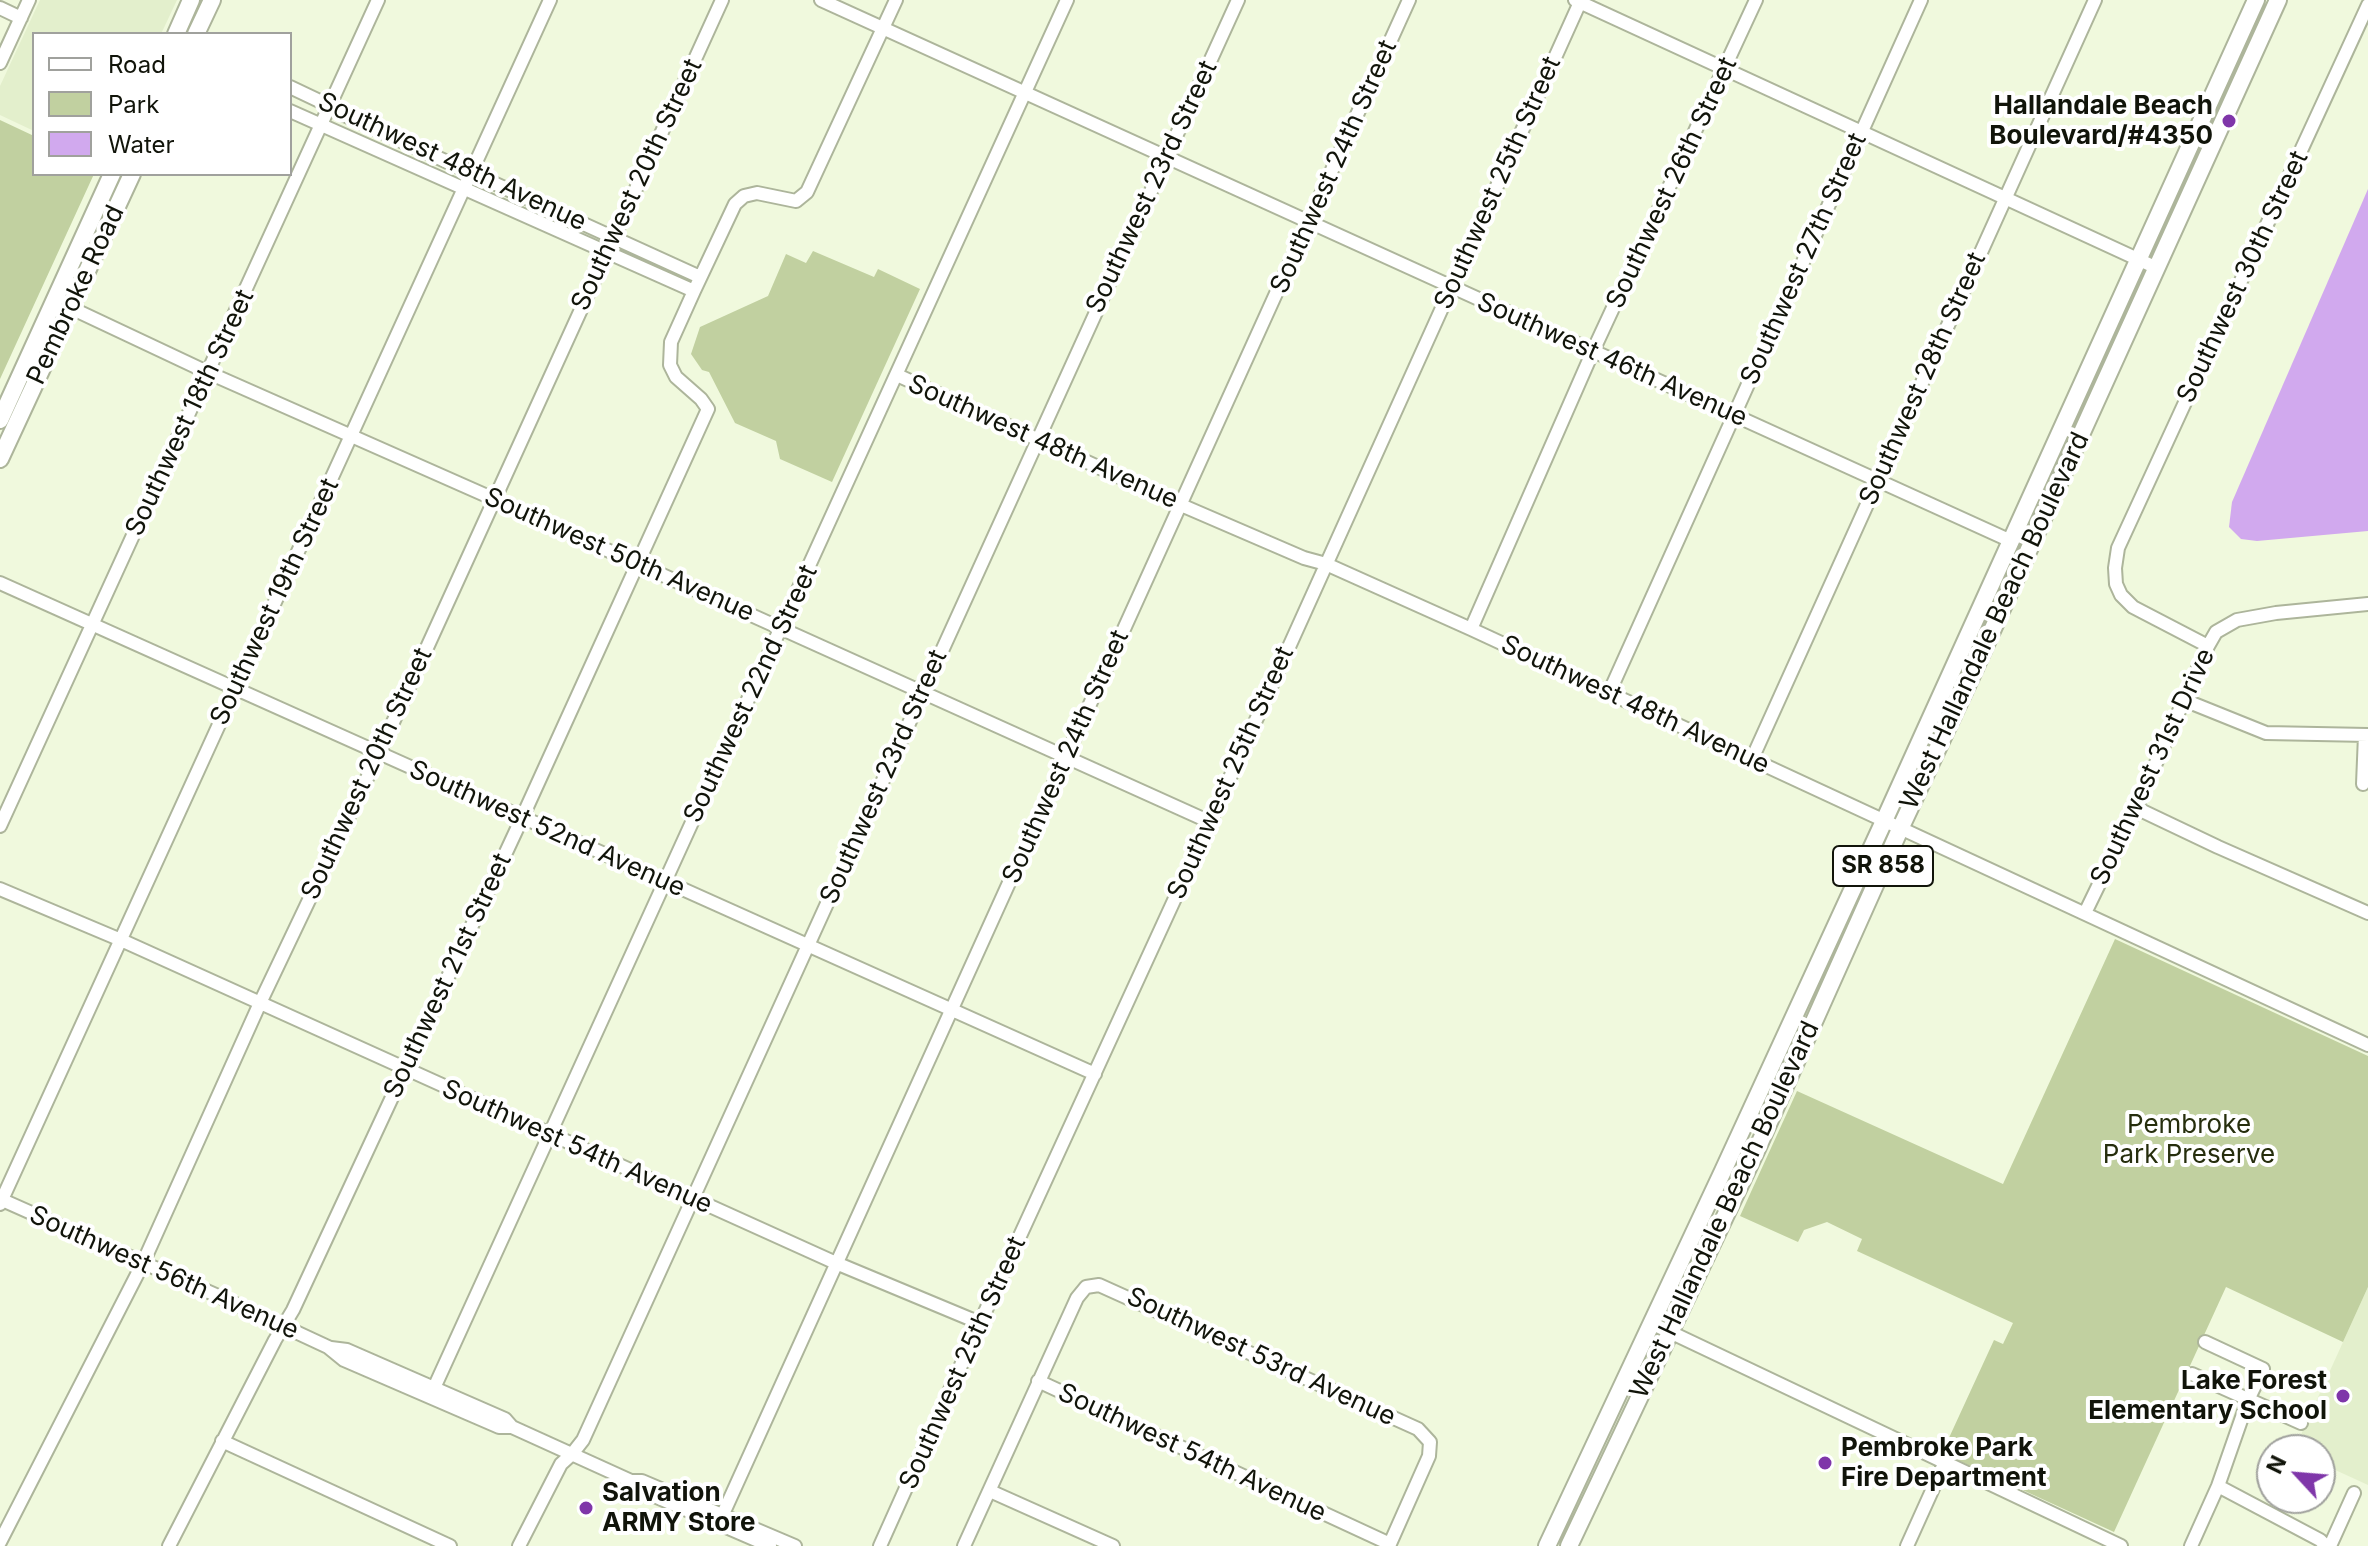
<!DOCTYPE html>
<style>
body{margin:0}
#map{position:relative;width:2368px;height:1546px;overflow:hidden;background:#f0f9dd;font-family:Inter,sans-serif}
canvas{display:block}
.legend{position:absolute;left:32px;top:32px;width:260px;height:144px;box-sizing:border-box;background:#fff;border:2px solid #a0a19d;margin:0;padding:10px 14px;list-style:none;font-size:24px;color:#11140a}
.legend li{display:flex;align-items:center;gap:16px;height:40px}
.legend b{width:40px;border:2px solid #a0a19d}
.north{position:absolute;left:2256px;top:1434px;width:80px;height:80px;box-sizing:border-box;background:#fff;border:2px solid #a0a19d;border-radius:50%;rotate:296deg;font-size:22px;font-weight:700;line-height:32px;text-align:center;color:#11140a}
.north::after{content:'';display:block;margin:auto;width:28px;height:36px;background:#7f36a9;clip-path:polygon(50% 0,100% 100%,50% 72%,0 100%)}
</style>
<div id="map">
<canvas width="2368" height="1546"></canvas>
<ul class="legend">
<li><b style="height:10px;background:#fff"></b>Road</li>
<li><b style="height:22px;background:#c1d0a0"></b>Park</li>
<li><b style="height:22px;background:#d1a9ee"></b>Water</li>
</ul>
<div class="north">N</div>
</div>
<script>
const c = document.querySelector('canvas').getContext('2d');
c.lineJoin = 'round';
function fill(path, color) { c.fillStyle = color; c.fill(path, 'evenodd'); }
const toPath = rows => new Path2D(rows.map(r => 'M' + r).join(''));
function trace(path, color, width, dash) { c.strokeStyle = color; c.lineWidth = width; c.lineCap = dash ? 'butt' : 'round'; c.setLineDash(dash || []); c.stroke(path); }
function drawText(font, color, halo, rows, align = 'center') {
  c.font = font + ' Inter,sans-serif'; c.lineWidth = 8; c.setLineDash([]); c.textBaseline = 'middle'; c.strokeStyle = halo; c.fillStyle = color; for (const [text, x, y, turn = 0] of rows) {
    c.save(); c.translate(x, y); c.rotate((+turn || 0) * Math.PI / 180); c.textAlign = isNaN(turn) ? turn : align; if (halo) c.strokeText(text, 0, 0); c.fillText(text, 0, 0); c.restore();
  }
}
fill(toPath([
 [40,0,177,0,161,34,34,34,34,131,0,115,0,86],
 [2368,1287,2368,1485,2320,1463,2320,1450,2294,1450]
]), '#e3efcc');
fill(toPath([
 [0,120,34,136,34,174,94,174,0,379],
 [813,251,874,277,878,269,920,289,832,482,780,459,776,441,735,423,709,372,702,370,691,354,700,327,768,296,786,254,806,263],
 [2115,939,2368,1056,2368,1287,2343,1342,2226,1287,2114,1532,1942,1453,1994,1340,2003,1344,2013,1323,1857,1251,1862,1239,1827,1222,1804,1230,1798,1242,1740,1216,1797,1091,2003,1184]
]), '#c1d0a0');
fill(toPath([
 [2368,189,2368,531,2257,541,2241,539,2229,527,2232,502]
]), '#d1a9ee');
const minor = toPath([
 [821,0,2011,541],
 [1575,0,2157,268],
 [0,8,21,18],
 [0,63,29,0],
 [290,87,330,106,342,114,700,277],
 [290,111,694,291],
 [71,308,209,373,494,499,1210,822],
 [897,375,1181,505,1304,558,1326,564,1471,629,2368,1045],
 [0,583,1095,1074],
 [1471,629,1593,351,1756,0],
 [2208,646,2133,607,2121,595,2116,584,2115,568,2118,548,2368,5],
 [1609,693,1921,0],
 [2184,700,2266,733,2368,735],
 [1752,759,2095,0],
 [2363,784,2365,735],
 [2136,808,2218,847,2368,913],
 [0,826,378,0],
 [0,889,121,940,836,1263,980,1323],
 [2085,913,2136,808,2208,646,2216,632,2237,620,2276,613,2368,604],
 [0,1199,227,1300,328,1347,344,1360,499,1427,512,1427],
 [0,1204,550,0],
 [1651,1323,2121,1546],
 [331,1348,347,1350,505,1419,512,1427,631,1481,638,1489,770,1546],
 [2192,1374,2301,1423],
 [1038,1381,1390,1544],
 [434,1388,1067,0],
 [222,1441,450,1546],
 [631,1481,642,1481,795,1546],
 [2218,1486,2320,1540,2326,1546],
 [990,1491,1113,1546],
 [723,1514,1409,0],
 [0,1542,143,1263,260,1003,379,753,722,0],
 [169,1546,275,1340,293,1310,522,818,708,409,701,399,676,377,670,365,671,342,694,291,735,204,744,196,757,193,796,201,807,192,896,0],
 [519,1546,561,1464,572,1454,583,1440,1238,0],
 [880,1546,980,1323,1210,822,1581,0],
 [964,1546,1077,1298,1086,1287,1099,1285,1418,1429,1430,1442,1429,1456,1389,1546],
 [1907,1546,1944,1464],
 [2191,1546,2218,1486,2248,1400,2263,1369,2205,1342],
 [2330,1546,2354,1493]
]);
const major = toPath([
 [176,34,191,0],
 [196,34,212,0],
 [0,420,112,174],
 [0,459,132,174],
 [1547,1546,1723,1171,1884,821,2256,0],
 [1569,1546,1757,1149,1901,827,1972,675,2278,0]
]);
trace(minor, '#adb59b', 16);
trace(major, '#adb59b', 20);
trace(minor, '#fff', 12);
trace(major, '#fff', 16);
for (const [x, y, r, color] of [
 [2229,121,8,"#7f36a9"],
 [2343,1396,8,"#7f36a9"],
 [1825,1463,8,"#7f36a9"],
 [586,1508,8,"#7f36a9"]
]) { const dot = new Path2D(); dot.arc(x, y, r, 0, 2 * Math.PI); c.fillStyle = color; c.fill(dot); trace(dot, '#fff', 3); }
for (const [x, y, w] of [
 [1883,866,100]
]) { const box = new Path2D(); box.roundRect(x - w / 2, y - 20, w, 40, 6); c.fillStyle = '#fff'; c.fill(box); trace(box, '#11140a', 2); }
drawText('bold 24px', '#11140a', null, [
 ["SR 858",1883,866]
]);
drawText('bold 26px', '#11140a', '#fff', [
 ["Hallandale Beach",2213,106],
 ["Boulevard/#4350",2213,136],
 ["Lake Forest",2327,1381],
 ["Elementary School",2327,1411],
 ["Pembroke Park",1841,1448,"left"],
 ["Fire Department",1841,1478,"left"],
 ["Salvation",602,1493,"left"],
 ["ARMY Store",602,1523,"left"]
], 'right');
drawText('26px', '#11140a', '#fff', [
 ["Southwest 48th Avenue",452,162,25],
 ["Southwest 24th Street",1334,167,-66],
 ["Southwest 25th Street",1498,183,-66],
 ["Southwest 26th Street",1672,183,-65],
 ["Southwest 20th Street",637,185,-65],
 ["Southwest 23rd Street",1152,187,-65],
 ["Southwest 27th Street",1804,259,-66],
 ["Southwest 30th Street",2243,277,-65],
 ["Pembroke Road",76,295,-65],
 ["Southwest 46th Avenue",1612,360,24],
 ["Southwest 28th Street",1923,379,-66],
 ["Southwest 18th Street",190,413,-65],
 ["Southwest 48th Avenue",1043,442,24],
 ["Southwest 50th Avenue",619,555,24],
 ["Southwest 19th Street",275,602,-65],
 ["West Hallandale Beach Boulevard",1995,621,-65],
 ["Southwest 22nd Street",751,694,-65],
 ["Southwest 48th Avenue",1635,705,25],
 ["Southwest 24th Street",1066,757,-66],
 ["Southwest 31st Drive",2153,767,-65],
 ["Southwest 25th Street",1231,773,-66],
 ["Southwest 20th Street",367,774,-65],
 ["Southwest 23rd Street",884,777,-66],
 ["Southwest 52nd Avenue",547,829,24],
 ["Southwest 21st Street",448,976,-65],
 ["Southwest 54th Avenue",577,1147,24],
 ["West Hallandale Beach Boulevard",1725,1210,-65],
 ["Southwest 56th Avenue",164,1273,24],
 ["Southwest 53rd Avenue",1261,1357,25],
 ["Southwest 25th Street",963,1363,-66],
 ["Southwest 54th Avenue",1192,1453,25]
]);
drawText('26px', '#262e0d', '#fff', [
 ["Pembroke",2189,1125],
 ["Park Preserve",2189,1155]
]);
</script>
